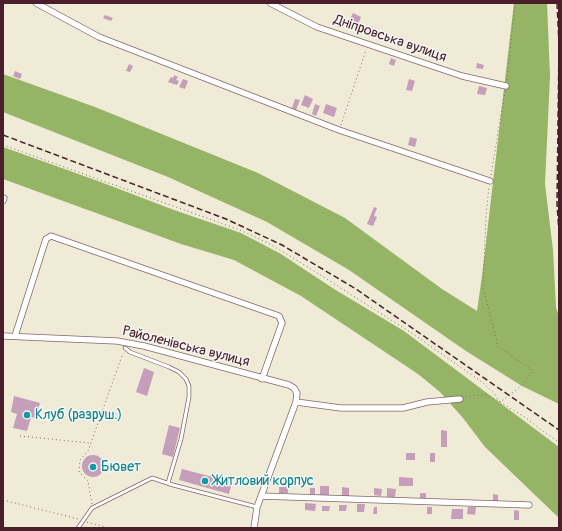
<!DOCTYPE html>
<meta charset="utf-8">
<style>
body{margin:0}
#map{position:relative;width:562px;height:531px;overflow:hidden;background:#efebd7;font-family:Pangolin,sans-serif}
canvas{display:block}
.frame{position:absolute;inset:0;border:4px solid #4a1f2b;pointer-events:none}
</style>
<div id="map">
<canvas width="562" height="531"></canvas>
<div class="frame"></div>
</div>
<script>
const c = document.querySelector('canvas').getContext('2d');
c.lineJoin = 'round';
function fill(path, color) { c.fillStyle = color; c.fill(path, 'evenodd'); }
const toPath = rows => new Path2D(rows.map(r => 'M' + r).join(''));
function trace(path, color, width, dash) { c.strokeStyle = color; c.lineWidth = width; c.lineCap = dash ? 'butt' : 'round'; c.setLineDash(dash || []); c.stroke(path); }
function drawText(font, color, halo, rows, align = 'center') {
  c.font = font + ' Pangolin,sans-serif'; c.lineWidth = 3; c.setLineDash([]); c.textBaseline = 'middle'; c.strokeStyle = halo; c.fillStyle = color; for (const [text, x, y, turn = 0] of rows) {
    c.save(); c.translate(x, y); c.rotate((+turn || 0) * Math.PI / 180); c.textAlign = isNaN(turn) ? turn : align; if (halo) c.strokeText(text, 0, 0); c.fillText(text, 0, 0); c.restore();
  }
}
fill(toPath([
 [514,3,547,3,550,76,545,184,553,250,556,307,559,317,559,404,522,386,466,351,349,270,267,222,168,177,3,112,3,74,95,107,258,173,345,218,442,289,477,311,482,276],
 [3,147,98,181,174,210,241,233,281,254,334,289,404,331,559,447,559,518,485,447,463,418,440,392,418,374,301,296,234,260,181,244,3,179]
]), '#96b466');
fill(toPath([
 [353,13,361,17,357,27,348,23],
 [105,15,113,18,111,21,103,18],
 [391,58,396,60,394,66,389,64],
 [477,63,484,65,483,69,476,68],
 [129,64,133,66,130,72,126,71],
 [15,71,22,74,20,79,13,76],
 [174,75,178,77,176,80,179,81,177,85,168,82,171,77,173,78],
 [183,79,188,81,185,89,179,87],
 [409,79,415,81,412,91,406,90],
 [479,86,487,88,485,95,477,94],
 [305,95,313,99,309,108,301,105],
 [295,99,300,100,296,110,292,108],
 [315,104,320,106,316,116,312,114],
 [326,104,337,108,334,117,323,113],
 [410,137,417,139,415,147,408,145],
 [374,207,377,208,374,216,377,217,373,226,367,224],
 [144,368,154,372,147,396,136,392],
 [14,396,40,403,36,418,31,417,27,431,13,428,17,414,11,412],
 [169,425,180,428,173,457,162,454],
 [441,430,447,431,447,447,441,447],
 [406,453,415,453,415,460,406,460],
 [430,453,435,453,435,462,430,462],
 '82 466a11 11 0 1 1 22 0a11 11 0 1 1-22 0Z',
 [182,469,232,482,229,494,179,480],
 [399,477,413,478,413,486,399,486],
 [320,486,329,486,329,495,320,495],
 [279,487,288,487,288,493,279,493],
 [342,487,349,488,349,496,342,496],
 [310,488,315,488,315,494,310,494],
 [374,488,382,489,381,496,374,495],
 [387,488,396,489,395,497,387,497],
 [420,493,426,493,426,498,420,498],
 [493,494,498,495,498,501,493,501],
 [305,503,316,504,315,511,305,510],
 [357,504,365,504,364,512,357,512],
 [339,505,347,505,346,511,339,511],
 [322,506,330,506,329,511,322,511],
 [374,507,377,507,377,514,373,514],
 [427,507,432,507,432,514,427,514],
 [468,507,476,507,475,515,467,514],
 [452,509,463,509,463,519,451,519],
 [514,510,519,511,519,520,514,520]
]), '#c59eba');
const service = toPath([
 [125,348,130,352,169,367,179,372,186,379,189,386,189,397,181,439,168,483],
 [78,528,92,508,152,478,173,485,257,507]
]);
const minor = toPath([
 [36,3,99,37,339,130,490,181],
 [270,3,317,27,462,76,506,86],
 [3,201,4,198],
 [3,336,117,341,144,346,289,385,294,388,297,393,296,402,257,507,254,528],
 [15,336,46,239,51,236,279,316,282,323,262,379],
 [296,402,341,408,403,408,427,402,460,399],
 [261,496,529,505]
]);
trace(service, '#846667', 4.5);
trace(minor, '#846667', 7);
trace(toPath([
 [507,80,515,3],
 [341,125,366,50],
 [3,145,240,230,268,243,295,259,410,332,482,382,494,393,500,402,519,388,533,371,498,346,483,288,486,216,489,186],
 [491,175,505,91],
 [466,397,474,395,487,395,497,400,526,418,544,432,559,442],
 [20,436,90,443],
 [3,500,78,519],
 [92,504,88,481,79,472,80,460,88,451,123,353],
 [87,522,109,528]
]), '#846667', 1, [1, 3]);
trace(service, '#fff', 3);
trace(minor, '#fff', 5.5);
trace(toPath([
 [557,3,559,44,557,203,559,233],
 [3,135,226,219,282,245,356,289,559,430]
]), '#4a1f2b', 1.5, [6, 3]);
for (const [x, y, r, color] of [
 [27,415,4,"#0f9aa8"],
 [93,467,4,"#0f9aa8"],
 [205,481,4,"#0f9aa8"]
]) { const dot = new Path2D(); dot.arc(x, y, r, 0, 2 * Math.PI); c.fillStyle = color; c.fill(dot); trace(dot, '#f6f6f2', 1.5); }
drawText('14px', '#4a1f2b', '#f6f6f2', [
 ["Дніпровська вулиця",390,39,19],
 ["Райоленівська вулиця",186,347,14]
]);
drawText('14px', '#0d838f', '#f6f6f2', [
 ["Клуб (разруш.)",35,415],
 ["Бювет",101,467],
 ["Житловий корпус",213,481]
], 'left');
</script>
